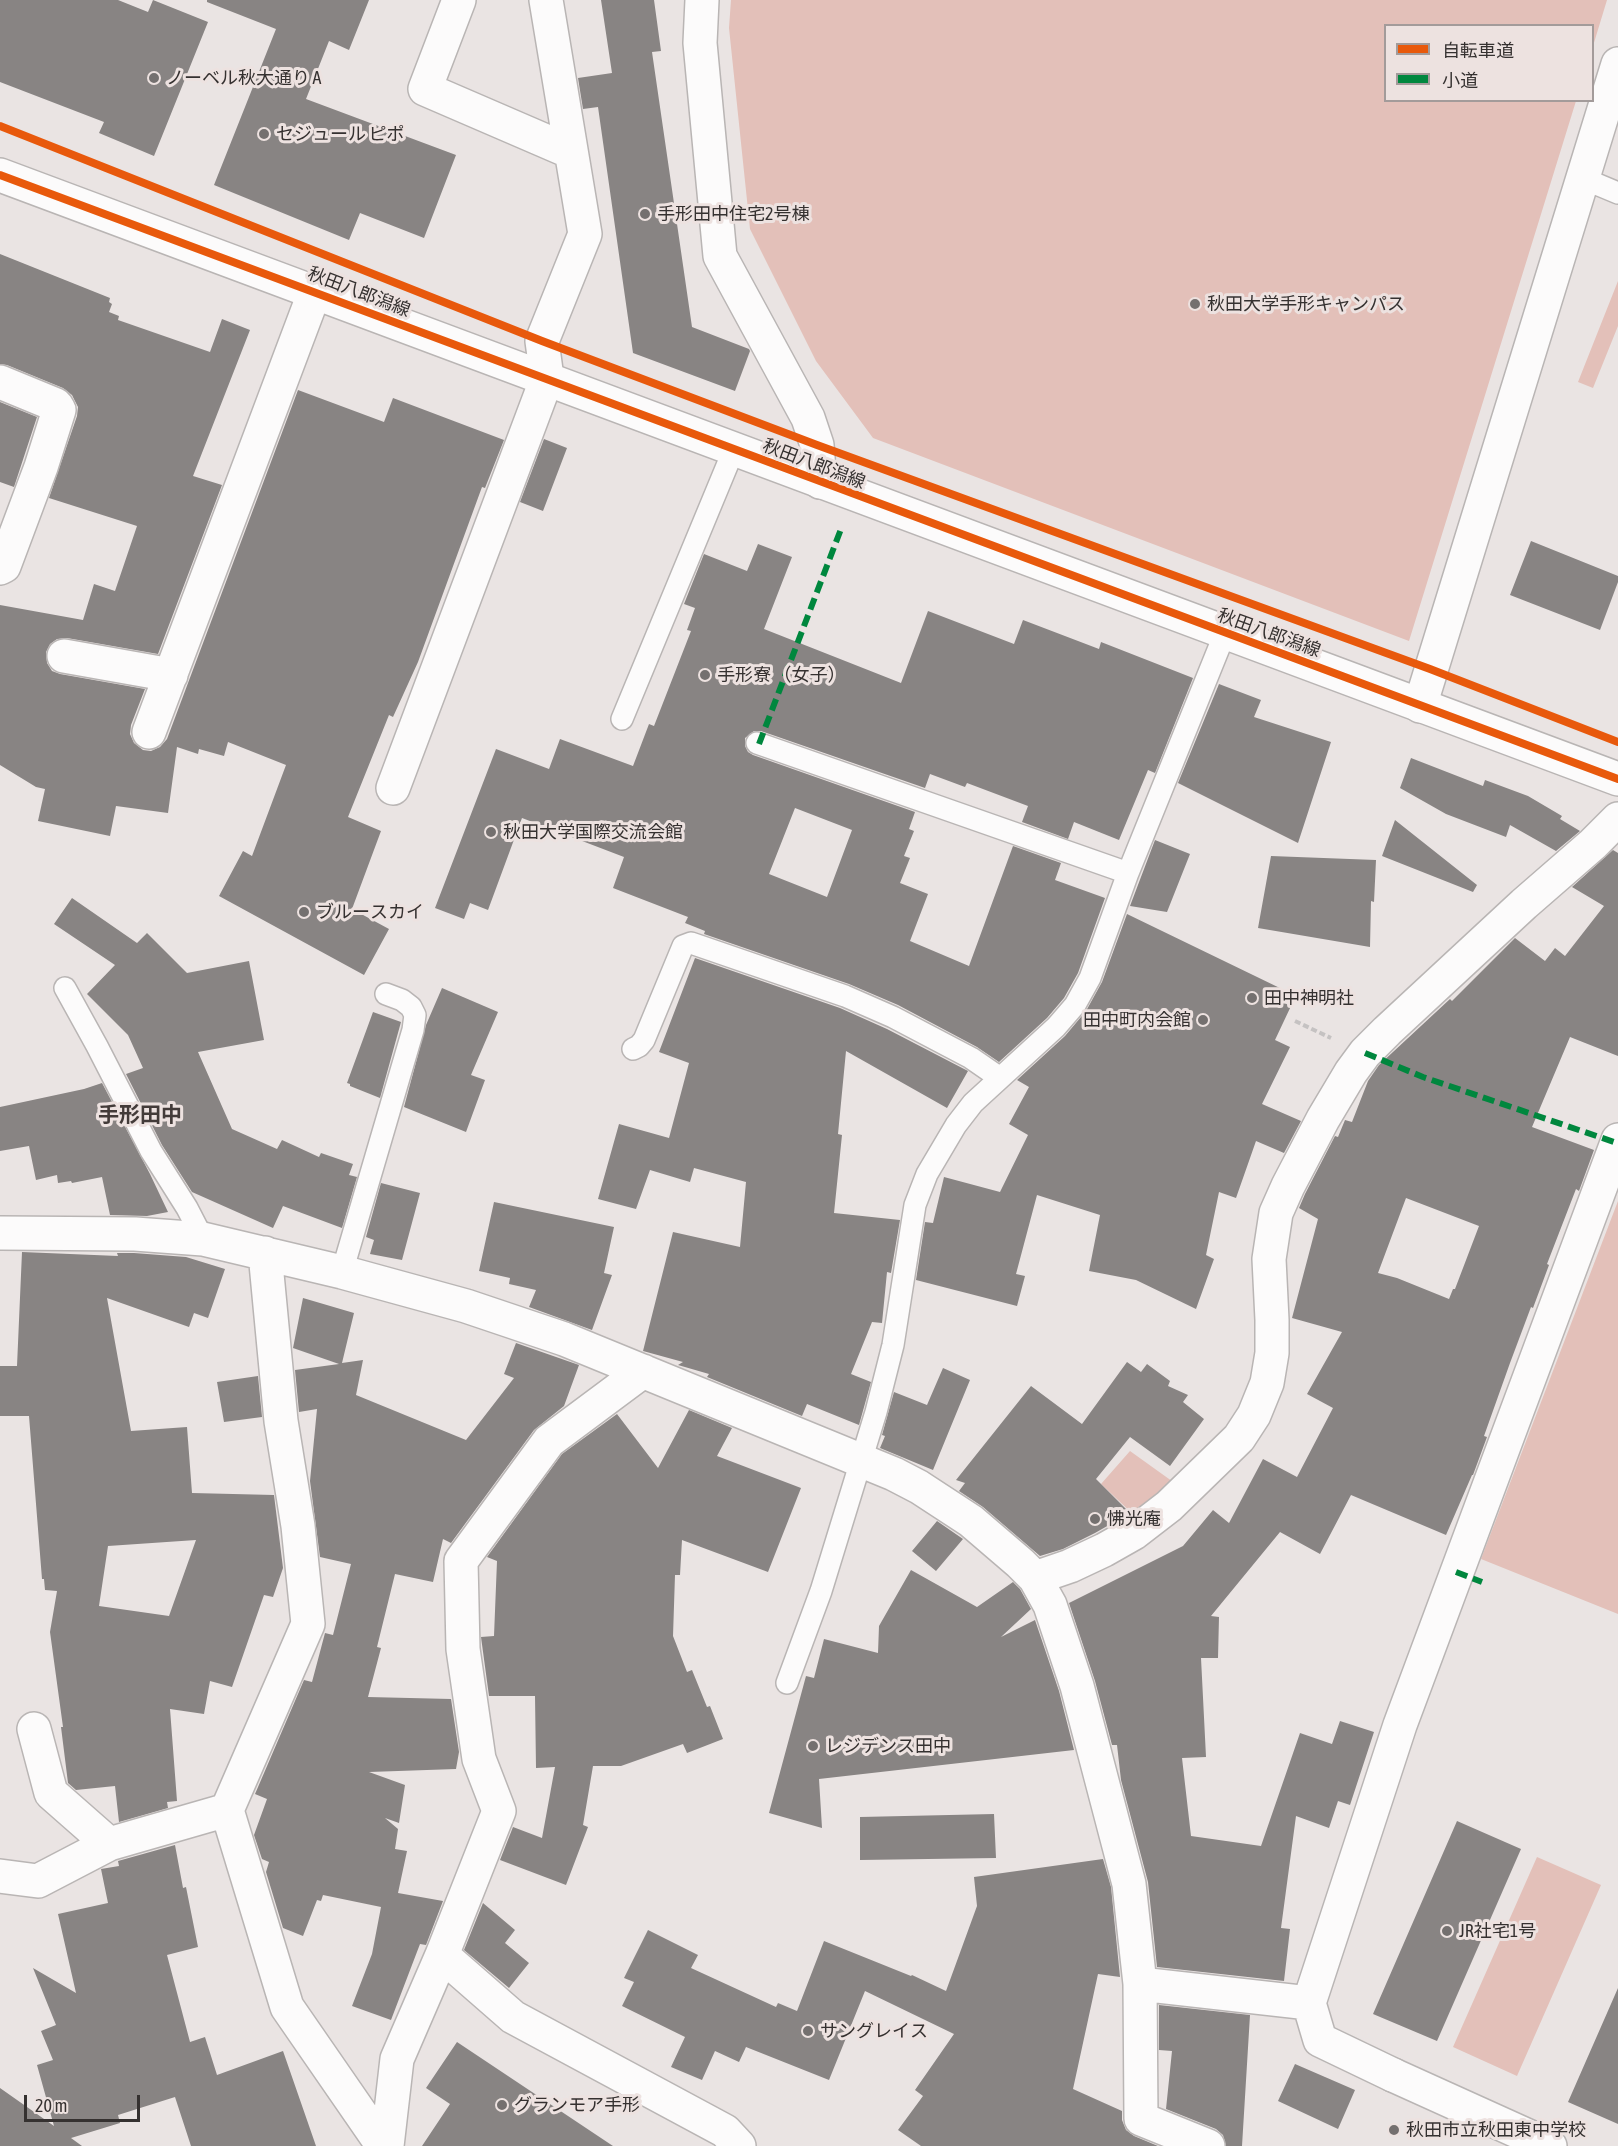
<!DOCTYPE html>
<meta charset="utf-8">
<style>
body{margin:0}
#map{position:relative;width:1618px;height:2146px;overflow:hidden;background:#eae4e3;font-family:"Asap Condensed","Noto Sans JP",sans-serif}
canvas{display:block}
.legend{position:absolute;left:1384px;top:24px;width:210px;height:78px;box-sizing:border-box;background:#ede2e0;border:2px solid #a39b9a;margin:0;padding:8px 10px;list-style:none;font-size:18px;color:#353130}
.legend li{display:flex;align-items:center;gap:12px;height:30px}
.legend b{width:30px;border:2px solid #a39b9a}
.scale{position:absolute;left:24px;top:2095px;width:116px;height:27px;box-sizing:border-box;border:3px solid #353130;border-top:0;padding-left:8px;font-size:18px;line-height:21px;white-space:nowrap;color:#353130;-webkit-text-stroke:4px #ede2e0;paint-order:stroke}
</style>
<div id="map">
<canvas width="1618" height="2146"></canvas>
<ul class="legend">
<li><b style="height:8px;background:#e8590c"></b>自転車道</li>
<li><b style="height:8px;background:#00873e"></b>小道</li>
</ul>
<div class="scale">20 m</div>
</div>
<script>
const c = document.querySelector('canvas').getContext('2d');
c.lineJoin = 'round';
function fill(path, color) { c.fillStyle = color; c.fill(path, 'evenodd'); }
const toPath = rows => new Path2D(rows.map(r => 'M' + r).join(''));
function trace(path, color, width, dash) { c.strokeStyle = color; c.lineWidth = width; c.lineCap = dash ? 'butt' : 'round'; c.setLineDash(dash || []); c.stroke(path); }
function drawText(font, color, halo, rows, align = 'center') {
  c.font = font + ' "Asap Condensed","Noto Sans JP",sans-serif'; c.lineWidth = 6; c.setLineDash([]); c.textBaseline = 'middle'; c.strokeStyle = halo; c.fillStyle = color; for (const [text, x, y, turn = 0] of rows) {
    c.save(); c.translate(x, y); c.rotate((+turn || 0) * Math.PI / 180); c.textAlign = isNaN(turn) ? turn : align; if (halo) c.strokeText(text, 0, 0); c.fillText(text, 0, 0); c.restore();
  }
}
fill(toPath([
 [731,0,1607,0,1593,46,1592,26,1386,26,1386,100,1576,101,1409,641,873,438,816,361,750,229,729,28],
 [1618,281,1618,326,1593,388,1578,382],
 [1618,1201,1618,1614,1481,1559],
 [1130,1451,1176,1484,1136,1517,1101,1484],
 [1537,1857,1601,1885,1517,2076,1453,2047]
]), '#e3c0b9');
fill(toPath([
 [0,0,118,0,148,12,153,0,208,22,154,156,99,133,104,122,0,82],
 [207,0,369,0,349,50,329,41,306,99,456,155,424,238,360,213,349,240,214,185,276,29,207,2],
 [601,0,654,0,661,51,652,52,692,327,749,349,750,351,735,391,633,353,598,107,583,109,578,78,612,73],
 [0,254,110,298,109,302,112,304,109,312,119,316,118,320,210,352,222,319,250,330,193,476,222,485,158,654,67,638,57,639,50,644,46,652,47,663,52,671,60,674,145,689,131,725,130,734,134,743,143,750,151,751,160,747,167,739,298,390,384,422,393,398,504,440,485,488,482,487,418,662,393,717,389,715,348,817,381,831,352,909,389,929,364,975,219,896,243,851,252,856,286,765,228,742,224,756,199,749,198,754,177,747,168,813,116,806,110,836,38,821,45,789,36,787,0,765,0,605,83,620,94,584,115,591,137,526,49,498,77,416,78,407,72,395,63,388,7,365,0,364],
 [0,402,37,417,14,487,0,482],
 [544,439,567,448,543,511,520,502],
 [1531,541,1618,576,1618,582,1600,630,1510,595],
 [758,544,792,557,764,629,901,683,928,611,1014,644,1023,620,1099,649,1101,642,1193,678,1155,773,1148,770,1119,840,1074,822,1068,839,1022,822,1028,806,967,783,965,787,930,774,925,788,761,731,754,731,745,738,745,746,748,752,753,755,915,812,909,829,914,831,904,856,910,858,900,883,928,894,910,941,969,966,1013,846,1061,863,1055,880,1105,898,1078,973,1064,998,1047,1018,999,1062,977,1047,898,1005,849,984,704,934,705,931,685,923,688,917,613,888,624,857,522,818,488,910,470,903,464,919,435,908,496,749,549,769,560,739,633,766,649,724,654,726,691,631,687,630,695,608,684,604,704,554,747,571],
 [795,808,852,830,827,897,769,874],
 [1219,684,1261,700,1254,717,1331,742,1298,843,1178,783],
 [1411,758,1483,786,1485,780,1528,796,1562,816,1560,819,1580,831,1556,851,1510,825,1506,837,1446,814,1400,788],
 [1395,820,1477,885,1473,892,1382,856],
 [1155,840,1190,854,1167,912,1130,906],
 [1613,850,1618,853,1618,1056,1570,1037,1532,1127,1594,1150,1579,1191,1576,1189,1547,1264,1549,1265,1533,1308,1531,1307,1510,1363,1484,1436,1487,1437,1473,1475,1472,1475,1446,1535,1351,1495,1320,1554,1280,1532,1211,1616,1219,1617,1218,1658,1201,1658,1206,1757,1182,1758,1191,1836,1261,1846,1300,1733,1332,1744,1340,1721,1374,1732,1350,1805,1338,1801,1329,1828,1296,1816,1281,1928,1290,1929,1284,1981,1157,1967,1148,1882,1121,1780,1117,1745,1112,1745,1095,1681,1069,1603,1183,1546,1213,1510,1229,1523,1263,1459,1297,1477,1333,1408,1307,1394,1342,1332,1292,1318,1318,1219,1299,1208,1305,1194,1335,1136,1338,1137,1345,1120,1352,1122,1368,1081,1379,1065,1450,999,1452,1001,1515,938,1545,961,1555,948,1565,956,1604,906,1572,887],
 [1406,1198,1479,1226,1455,1289,1453,1289,1449,1299,1397,1278,1378,1273],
 [1271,856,1376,860,1374,902,1371,901,1370,947,1258,928],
 [72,898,137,943,147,933,187,973,249,961,264,1040,198,1052,232,1129,277,1149,282,1140,319,1157,321,1153,353,1164,349,1175,357,1177,342,1228,283,1206,273,1228,192,1192,162,1145,126,1074,143,1068,128,1035,87,994,115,965,54,924],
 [1127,914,1286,991,1280,1001,1291,1006,1275,1040,1290,1047,1262,1104,1301,1121,1284,1153,1256,1141,1236,1198,1219,1192,1206,1255,1214,1259,1196,1309,1136,1280,1089,1271,1100,1215,1037,1195,1016,1274,1025,1276,1017,1306,916,1280,925,1222,933,1223,944,1177,1000,1192,1028,1135,1009,1124,1029,1087,1017,1080,1065,1036,1086,1011,1102,982],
 [695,958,840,1008,887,1029,968,1071,947,1108,846,1051,838,1134,842,1135,834,1213,900,1220,891,1273,887,1272,882,1323,872,1322,851,1374,871,1382,859,1425,807,1404,802,1416,707,1377,709,1374,678,1365,683,1362,643,1351,673,1232,740,1247,746,1182,694,1168,690,1182,650,1170,636,1209,598,1199,619,1124,669,1138,689,1063,659,1052],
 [442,988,498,1012,471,1075,485,1080,466,1132,404,1107,426,1025],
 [373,1012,401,1022,380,1098,350,1086,350,1084,347,1083],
 [102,1083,150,1174,168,1212,147,1216,110,1215,102,1177,72,1183,71,1181,58,1183,57,1175,36,1180,29,1146,0,1151,0,1107,84,1089],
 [381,1183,420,1193,402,1260,370,1254,374,1240,366,1237],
 [494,1202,614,1227,604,1273,612,1275,592,1330,529,1307,536,1290,509,1284,510,1278,479,1271],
 [22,1252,118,1256,117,1253,134,1253,186,1257,225,1269,208,1318,194,1313,189,1327,107,1298,131,1431,187,1427,192,1493,274,1495,283,1568,273,1597,264,1595,232,1687,210,1681,204,1714,170,1709,177,1801,167,1802,168,1808,119,1822,115,1786,76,1790,68,1783,61,1727,63,1727,50,1632,57,1591,45,1590,44,1579,42,1579,29,1416,0,1416,0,1366,17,1366],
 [196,1540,169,1616,99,1606,108,1546],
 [303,1298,354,1313,342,1363,363,1360,356,1395,466,1440,514,1378,504,1374,516,1343,579,1365,564,1406,534,1430,451,1543,443,1539,433,1582,395,1574,377,1647,381,1648,368,1697,451,1699,459,1752,456,1769,369,1772,405,1785,399,1823,385,1818,398,1829,395,1849,407,1851,398,1893,443,1901,426,1945,420,1944,391,2020,352,2006,372,1954,381,1907,323,1895,321,1901,317,1900,303,1936,283,1928,266,1872,269,1862,262,1859,254,1835,267,1799,255,1794,304,1680,312,1682,325,1633,333,1635,351,1564,320,1557,310,1481,317,1409,299,1412,295,1370,339,1364,293,1348],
 [1127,1362,1141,1372,1147,1364,1170,1381,1168,1386,1188,1395,1183,1402,1204,1419,1170,1466,1130,1437,1096,1479,1130,1513,1095,1533,1063,1549,1040,1556,983,1507,959,1491,965,1483,956,1480,1031,1386,1082,1424],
 [943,1368,970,1380,933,1470,880,1448,885,1436,882,1435,894,1392,927,1405],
 [258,1376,262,1417,224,1422,217,1382],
 [689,1410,732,1428,717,1456,801,1488,768,1572,682,1540,680,1575,675,1575,673,1636,687,1672,692,1670,707,1707,710,1706,723,1739,687,1753,683,1744,621,1766,593,1766,583,1825,588,1827,566,1885,500,1860,513,1827,542,1838,555,1767,536,1768,535,1696,489,1696,481,1637,494,1636,497,1561,487,1557,562,1454,617,1414,658,1468],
 [937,1521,963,1539,936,1571,912,1551],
 [911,1570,977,1607,1013,1582,1020,1589,1031,1609,1001,1637,1035,1620,1059,1691,1074,1750,819,1779,822,1828,769,1813,806,1676,814,1678,824,1639,878,1653,879,1626],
 [994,1814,996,1858,860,1860,860,1817],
 [1457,1821,1521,1849,1437,2041,1373,2014],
 [175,1845,183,1888,186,1887,198,1947,167,1955,190,2042,205,2037,217,2075,283,2051,316,2146,191,2146,175,2097,118,2115,120,2123,71,2138,82,2146,0,2146,0,2088,54,2126,37,2065,53,2060,41,2031,56,2025,33,1968,76,1993,58,1914,108,1903,101,1869,119,1866,118,1861],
 [1103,1859,1111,1887,1120,1977,1098,1974,1073,2089,1122,2111,1122,2120,1126,2130,1134,2136,1158,2146,921,2146,898,2130,923,2096,915,2090,954,2034,865,1991,829,2080,746,2047,739,2062,715,2051,702,2080,671,2067,685,2037,622,2006,634,1982,624,1978,648,1930,698,1955,691,1968,776,2007,778,2003,797,2011,824,1941,911,1976,912,1975,946,1991,977,1906,974,1877],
 [483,1903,515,1930,505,1943,529,1963,509,1988,464,1950],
 [1618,1988,1618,2124,1568,2102],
 [1159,2005,1250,2015,1242,2146,1226,2146,1223,2135,1216,2129,1166,2109,1172,2051,1159,2050],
 [457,2042,613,2146,422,2146,450,2104,426,2088],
 [1295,2064,1355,2090,1338,2129,1278,2101]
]), '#888483');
const lane = toPath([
 [1582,178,1618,193],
 [622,719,734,449],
 [757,743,1128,873],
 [65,988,97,1046,151,1151,187,1208,203,1239],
 [633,1049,639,1046,644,1040,683,946,691,943,845,996,893,1017,971,1058,1000,1078],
 [342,1272,413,1030,415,1015,411,1007,402,1000,386,994],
 [787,1683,821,1591,876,1412,893,1345,915,1205,927,1174,956,1125,973,1103,1056,1027,1075,1005,1090,978,1128,873,1225,633]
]);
const street = toPath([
 [459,0,425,89,571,152],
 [702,0,700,43,720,256,808,418,817,445,820,482],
 [0,382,56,405,59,410,41,467,4,566,0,568],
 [64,656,171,675],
 [1420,706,1618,64],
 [149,732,315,291],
 [393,788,547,378,542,341,585,234,546,0],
 [0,1233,135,1234,203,1239,342,1272,466,1306,564,1339,894,1474,919,1487,971,1521,1020,1563,1035,1578,1050,1605,1077,1686,1129,1884,1140,1984,1141,2119,1208,2146],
 [265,1253,281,1421,298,1526,308,1624,227,1810,287,2007,383,2146],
 [1035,1578,1070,1566,1104,1550,1134,1533,1169,1506,1239,1438,1254,1415,1267,1383,1272,1353,1272,1320,1269,1259,1276,1213,1288,1186,1323,1119,1351,1072,1365,1053,1387,1031,1524,904,1593,844,1618,819],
 [34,1729,51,1793,109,1844,227,1810],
 [0,1876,38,1881,109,1844],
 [442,1955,513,2017,725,2131,739,2146],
 [1140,1984,1309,2003],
 [1393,2075,1320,2040,1309,2003,1400,1725,1618,1140],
 [387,2146,397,2059,442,1955,499,1811,479,1759,463,1649,461,1561,549,1441,643,1371]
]);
const secondary = toPath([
 [1393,2075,1550,2146]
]);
const primary = toPath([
 [0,175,1618,779]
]);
trace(lane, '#b9b5b4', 24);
trace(street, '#b9b5b4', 36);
trace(secondary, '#b9b5b4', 36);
trace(primary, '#b9b5b4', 36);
trace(toPath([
 [0,126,301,245],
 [1295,1021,1331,1038]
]), '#c5c2c2', 4, [6, 3]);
trace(lane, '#fcfbfb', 21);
trace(street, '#fcfbfb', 33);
trace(secondary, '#fcfbfb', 33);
trace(primary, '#fcfbfb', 33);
trace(toPath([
 [759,744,841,529],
 [1365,1053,1423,1077,1617,1143],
 [1456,1572,1482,1582]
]), '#00873e', 6, [12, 6]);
trace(toPath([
 [0,126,542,341,817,445,1430,669,1618,742],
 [0,175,1618,779]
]), '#e8590c', 8);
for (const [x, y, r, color] of [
 [154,78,6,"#74706f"],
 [264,134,6,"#74706f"],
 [645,214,6,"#74706f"],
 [1195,304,6,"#74706f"],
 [705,675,6,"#74706f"],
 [491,832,6,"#74706f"],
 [304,912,6,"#74706f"],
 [1252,998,6,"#74706f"],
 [1203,1020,6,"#74706f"],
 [1095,1519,6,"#74706f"],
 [813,1746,6,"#74706f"],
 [1447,1931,6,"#74706f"],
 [808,2031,6,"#74706f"],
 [502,2105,6,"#74706f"],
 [1394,2130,6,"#74706f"]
]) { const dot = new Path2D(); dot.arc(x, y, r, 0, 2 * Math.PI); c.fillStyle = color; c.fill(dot); trace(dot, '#ede2e0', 2); }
drawText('18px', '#353130', '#ede2e0', [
 ["ノーベル秋大通り A",166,78],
 ["セジュール ピポ",276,134],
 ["手形田中住宅2号棟",657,214],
 ["秋田大学手形キャンパス",1207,304],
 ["手形寮 （女子）",717,675],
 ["秋田大学国際交流会館",503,832],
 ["ブルースカイ",316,912],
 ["田中神明社",1264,998],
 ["田中町内会館",1191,1020,"right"],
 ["怫光庵",1107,1519],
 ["レジデンス田中",825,1746],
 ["JR社宅1号",1459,1931],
 ["サングレイス",820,2031],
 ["グランモア手形",514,2105],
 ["秋田市立秋田東中学校",1406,2130]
], 'left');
drawText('18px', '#353130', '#ede2e0', [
 ["秋田八郎潟線",359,292,21],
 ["秋田八郎潟線",814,464,21],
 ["秋田八郎潟線",1269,633,20]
]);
drawText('bold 21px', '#433b39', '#ede2e0', [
 ["手形田中",140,1115]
]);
</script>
